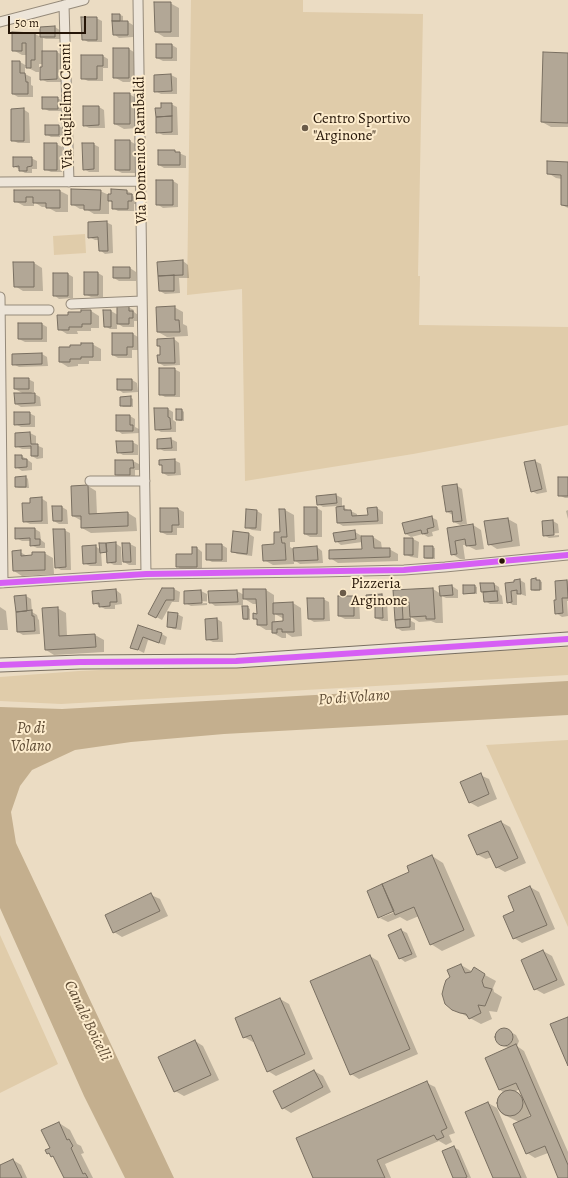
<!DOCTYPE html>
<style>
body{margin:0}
#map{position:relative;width:568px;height:1178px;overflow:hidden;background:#ebdcc3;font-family:Alegreya,serif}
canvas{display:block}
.scale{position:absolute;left:8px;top:16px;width:78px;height:18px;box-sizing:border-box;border:2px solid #251507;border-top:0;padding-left:5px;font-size:12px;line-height:14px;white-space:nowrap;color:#251507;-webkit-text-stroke:3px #fdeccd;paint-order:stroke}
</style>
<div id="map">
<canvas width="568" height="1178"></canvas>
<div class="scale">50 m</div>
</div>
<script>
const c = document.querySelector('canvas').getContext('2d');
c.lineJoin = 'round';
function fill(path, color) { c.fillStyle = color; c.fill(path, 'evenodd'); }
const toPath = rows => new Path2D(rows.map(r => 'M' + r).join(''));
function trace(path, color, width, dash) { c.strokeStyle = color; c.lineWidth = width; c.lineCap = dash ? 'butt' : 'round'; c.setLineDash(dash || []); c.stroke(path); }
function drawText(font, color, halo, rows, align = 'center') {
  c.font = font + ' Alegreya,serif'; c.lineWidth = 4; c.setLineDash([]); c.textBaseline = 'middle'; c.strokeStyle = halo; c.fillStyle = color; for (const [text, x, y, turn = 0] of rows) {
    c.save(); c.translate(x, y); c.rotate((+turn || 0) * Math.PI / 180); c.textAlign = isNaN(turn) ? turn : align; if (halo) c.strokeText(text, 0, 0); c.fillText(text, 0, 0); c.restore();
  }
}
fill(toPath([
 [191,0,303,0,303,12,423,14,418,276,420,276,419,325,568,327,568,425,413,454,245,481,242,289,187,295],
 [85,234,86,253,54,255,53,236],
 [568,647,568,675,61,704,0,701,0,677,79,671,445,654],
 [568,740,568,927,486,745],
 [0,935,58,1064,0,1093]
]), '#e0ccaa');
fill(toPath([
 [568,681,568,715,224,734,131,742,75,750,32,770,20,786,11,812,16,843,174,1178,125,1178,84,1096,0,908,0,707,62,709]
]), '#c4af8e');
fill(toPath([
 [170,3,179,8,179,37,164,37,156,32],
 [113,15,120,15,123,16,123,22,128,22,133,25,133,37,119,38,114,34],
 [96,18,102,21,102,42,88,42,83,39],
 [55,27,61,31,60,39,46,39,43,38,43,52,57,52,62,55,63,82,47,82,41,79,43,64,39,64,39,72,36,72,25,66,25,74,31,77,31,85,33,86,33,97,18,97,13,94,20,62,27,66,27,55,22,55,13,50,13,33,35,34,41,37,41,28],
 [172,45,177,48,177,61,163,61,157,58],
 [129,49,137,54,138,82,123,82,114,77],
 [568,54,568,127,551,127,542,122],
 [103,56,108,59,108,68,103,68,103,81,88,81,82,78],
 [171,75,177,78,177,94,161,94,155,91,155,76],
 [129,94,138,99,138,128,124,129,115,124],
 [57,98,63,101,63,111,49,111,43,108],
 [171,104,177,107,178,135,163,135,157,132,162,109],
 [99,107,104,110,105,128,89,128,84,125],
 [23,109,29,113,30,143,18,143,12,140],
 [59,126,64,129,64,137,51,137,46,134],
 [130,141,135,144,136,173,122,173,116,170],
 [56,144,62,147,62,172,51,172,45,169],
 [93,144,99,147,99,172,89,172,84,169],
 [174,151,186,156,186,168,164,168,159,165],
 [31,158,37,161,37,169,32,169,32,173,25,173,14,166],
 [568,163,568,208,562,205,562,179,556,178,548,173],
 [173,181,178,184,178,207,163,208,157,204],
 [112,190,127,191,133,194,133,196,137,198,137,204,134,204,134,211,118,211,113,208,113,203,109,200,109,214,94,214,86,209,80,209,72,204,100,191,109,195,112,196],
 [15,191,60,191,68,195,68,212,56,212,47,207,42,207,34,202,34,206,24,206,15,201],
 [106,222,112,225,113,253,105,254,100,250,99,240,95,240,89,237],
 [183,261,188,265,189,278,179,278,180,293,165,294,160,291],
 [34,263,42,268,43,291,23,291,15,286],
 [114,268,130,268,136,272,136,281,119,281,114,278],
 [98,273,103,276,103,297,91,297,85,294],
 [68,274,73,277,73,298,59,299,54,295],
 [128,307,134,310,134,312,138,315,138,321,134,321,134,327,123,327,117,323,117,329,110,329,105,326,111,311,118,315],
 [174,307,183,312,183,324,187,326,188,336,167,337,158,332],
 [91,311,99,316,99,328,91,328,91,331,77,331,78,334,67,334,59,329,69,316],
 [42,324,47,327,47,342,25,342,19,339],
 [133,334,138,337,139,350,132,350,132,358,118,358,113,355],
 [174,339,179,343,180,365,164,366,159,363,161,356,161,347,158,346],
 [92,344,101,349,101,361,89,361,89,364,78,364,78,366,68,367,60,362,71,348],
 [42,354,47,357,48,366,19,367,13,364],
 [174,369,180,372,180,397,165,397,160,394],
 [28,379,34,382,34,392,31,392,40,397,41,406,21,407,16,404,24,394,15,389],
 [132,380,137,383,138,392,123,393,118,389],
 [130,397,133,399,133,407,123,407,121,405],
 [168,409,173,412,173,420,176,422,176,432,161,432,156,429],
 [182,410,184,412,184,421,179,421,177,419],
 [29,413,35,416,35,427,21,427,15,424],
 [130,416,135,419,135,427,139,429,139,433,122,434,117,430],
 [30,433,36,436,36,445,43,448,43,458,37,459,32,456,32,449,22,449,16,446],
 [158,439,171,439,177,442,177,451,164,451,158,448],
 [132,442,138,445,138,455,123,455,118,452],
 [22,456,32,463,32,470,22,471,16,467],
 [174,460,180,463,181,475,168,476,163,473,163,466,160,465],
 [133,461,139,464,139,470,135,470,135,477,122,478,116,475],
 [535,461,541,464,547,492,537,494,532,491,525,463],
 [26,477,28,479,29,488,19,488,16,487],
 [568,478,568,498,565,498,559,495],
 [456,485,462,489,467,524,460,525,454,522,453,515,447,512],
 [88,486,96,491,97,515,128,513,136,518,137,531,91,533,82,528,82,521,73,516],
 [336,495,342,498,342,507,357,514,357,516,369,516,377,508,383,512,383,524,343,526,338,523,337,506,323,507,318,504],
 [41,498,47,502,48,524,30,524,24,521,31,504],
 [62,507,67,510,68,524,59,524,54,521],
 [317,508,322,511,322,537,310,537,305,534],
 [161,509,178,509,184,512,184,528,177,528,177,535,167,535,161,532],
 [280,510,285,510,294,515,295,542,290,542,290,547,293,549,317,547,322,551,323,563,300,564,294,560,294,564,273,565,264,560,275,545,281,533],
 [568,510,568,519,566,511],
 [257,511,262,514,261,531,252,530,246,527],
 [431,517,437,520,439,530,432,532,433,536,428,537,423,534,411,537,406,534],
 [508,519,517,524,520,546,497,549,489,544,485,522],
 [553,521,558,524,559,533,548,534,548,536,559,535,559,537,549,538,544,535],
 [473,525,481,530,484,549,476,550,466,545,463,545,465,559,460,559,452,554,448,529],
 [35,529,40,532,41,540,45,543,45,548,37,548,31,545,31,541,22,541,16,538],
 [64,530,70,533,71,570,61,570,56,567],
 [234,532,249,534,254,537,252,556,237,554,232,551],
 [355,532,360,535,360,537,373,537,381,542,382,549,389,549,398,554,398,561,338,563,330,558,363,550,362,542,341,545,336,541],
 [405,539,413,539,419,542,418,558,411,557,405,554],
 [115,543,121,547,122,565,114,565,108,562,108,553,103,553,101,552,102,566,90,566,84,563,95,546,101,550],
 [123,544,130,544,136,547,136,565,129,565,124,562],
 [222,545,227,548,227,562,212,562,207,559],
 [432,547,435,548,435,559,427,559,425,558],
 [197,548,202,552,202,570,182,570,177,566,193,555],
 [20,552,29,557,44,553,53,558,54,574,22,576,14,571],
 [536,579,542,582,542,590,535,591,532,590],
 [520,580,525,583,526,596,517,593,517,605,513,605,508,602,507,584,515,583],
 [567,581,568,581,568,601,567,601,568,616,562,617,556,613,557,601],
 [494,584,499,587,500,594,502,596,503,604,490,604,485,601,484,593,482,592],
 [452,586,458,590,458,598,446,598,442,596,443,623,436,623,431,621,419,622,411,617,411,621,415,623,415,630,402,631,397,628,394,591,433,589,441,594],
 [474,586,477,587,477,594,467,594,464,593],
 [162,589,174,589,180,592,179,602,172,602,162,620,149,613],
 [116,590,121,594,122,604,115,605,115,609,105,609,94,603],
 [266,590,274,595,274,604,293,603,301,608,302,636,292,637,286,633,286,638,282,638,273,633,273,630,266,630,258,625,258,621,254,618,258,614,257,604,253,604,243,598,243,605,215,606,210,602,237,591,244,595],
 [275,614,284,619,284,622,275,623],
 [201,591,207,594,207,605,191,606,185,603,185,592],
 [207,601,207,603,189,604,189,602],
 [382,595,387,599,388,621,382,621,376,618,376,605,373,605,368,602],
 [26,596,31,599,32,612,37,615,38,619,39,620,40,634,23,635,18,632],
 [353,597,359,600,360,619,345,619,339,616],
 [323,599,329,602,330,621,314,622,309,619],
 [0,607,6,611,8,630,0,630],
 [247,607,250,609,250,620,246,620,243,619],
 [57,608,66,613,67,636,95,635,104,640,104,652,54,655,46,650],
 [177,614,183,617,181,630,173,629,168,626],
 [217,619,222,622,223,642,213,642,207,639],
 [138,627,162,634,167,637,165,645,148,640,144,653,132,647],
 [480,775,489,779,497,799,478,807,469,802],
 [501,822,510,827,526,863,505,872,496,867,492,857,486,859,478,855],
 [432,856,443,863,475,936,442,951,431,944,419,916,407,921,400,917,388,922,380,918,395,912,395,910,379,917,368,892,411,873,408,867],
 [530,887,539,892,555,929,522,943,514,938,516,912],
 [151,895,160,899,168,916,122,937,114,932],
 [401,930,407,933,417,957,405,962,400,958],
 [543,951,552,956,565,985,544,994,535,989],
 [370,956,378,961,418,1054,359,1079,351,1074],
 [461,965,473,972,474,969,496,981,493,988,494,992,502,997,497,1012,489,1011,492,1019,481,1024,453,1009],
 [280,999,289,1004,313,1059,276,1076,268,1071,255,1041,253,1042,244,1037],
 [505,1029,516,1035,519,1041,517,1046,524,1051,568,1152,568,1178,559,1178,548,1153,535,1158,527,1153,519,1122,502,1114,497,1101,499,1096,503,1092,500,1090,509,1048,499,1044,496,1041,496,1037,498,1031],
 [520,1089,524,1098,514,1092],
 [531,1114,532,1116,526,1119],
 [195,1041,203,1046,219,1080,184,1096,175,1091],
 [314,1071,323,1076,331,1092,291,1113,283,1108],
 [427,1083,435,1087,455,1133,449,1135,452,1142,446,1145,439,1141,385,1164,391,1178,314,1178],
 [488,1103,497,1108,527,1178,495,1178],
 [59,1123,70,1130,77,1144,81,1146,84,1153,81,1154,93,1178,65,1178,56,1158,48,1153,51,1148],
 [453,1147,459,1150,471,1178,454,1178],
 [13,1160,21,1165,27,1178,2,1178,0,1175,0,1166]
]), '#0003');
const building = toPath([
 [154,2,171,2,171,32,155,32,154,2],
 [112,14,120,14,120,21,112,21,112,14],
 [81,17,97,17,97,40,82,40,81,17],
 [112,21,128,21,128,35,113,35,112,21],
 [55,26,55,37,40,37,40,27,55,26],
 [12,32,35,33,35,60,31,60,31,68,26,68,26,43,22,43,22,51,12,51,12,32],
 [156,44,172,44,172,58,156,58,156,44],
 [113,48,129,48,129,78,113,78,113,48],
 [42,51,57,51,57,79,40,80,40,67,42,67,42,51],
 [543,52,568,53,568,123,541,122,543,52],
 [81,55,103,55,103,66,97,66,97,79,81,79,81,55],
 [12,61,20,61,20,73,25,73,26,82,28,82,28,94,12,94,12,61],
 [171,74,172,91,154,92,154,75,171,74],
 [114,93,130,93,130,124,114,124,114,93],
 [42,97,58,97,58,109,42,109,42,97],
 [161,103,172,103,172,116,156,117,155,108,161,108,161,103],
 [83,106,99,106,99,125,83,126,83,106],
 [24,108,24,141,11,141,11,109,24,108],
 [172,116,172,132,156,133,156,117,172,116],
 [45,125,59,125,59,135,45,135,45,125],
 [115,140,130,140,130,170,115,170,115,140],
 [44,143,57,143,57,170,44,170,44,143],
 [82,143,94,143,94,169,83,170,82,143],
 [158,150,175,150,175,152,180,152,180,165,158,165,158,150],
 [13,157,32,157,32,166,27,167,27,171,19,171,19,166,13,167,13,157],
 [547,161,568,162,568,206,561,205,561,175,547,174,547,161],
 [156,180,173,180,173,205,156,205,156,180],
 [71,189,101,190,100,210,84,210,84,205,71,205,71,189],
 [111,189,127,190,127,194,132,194,132,201,128,201,128,209,112,209,112,201,108,201,108,194,111,194,111,189],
 [14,190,60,190,60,208,46,208,46,203,33,203,33,197,26,197,26,202,14,202,14,190],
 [107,221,108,251,99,251,98,237,88,238,88,222,107,221],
 [183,260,183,275,158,276,157,262,183,260],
 [13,262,34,262,34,287,14,287,13,262],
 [113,267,130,267,130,278,113,278,113,267],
 [84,272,98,272,98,295,84,295,84,272],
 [53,273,68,273,68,296,53,296,53,273],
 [174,275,174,291,159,291,158,276,174,275],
 [117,306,129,306,129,311,133,311,133,318,129,318,129,324,117,324,117,306],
 [175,306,175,320,179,320,180,332,157,332,156,307,175,306],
 [81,310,91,310,91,324,82,324,82,327,69,327,69,330,58,330,57,315,68,315,68,312,81,312,81,310],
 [103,310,111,310,111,327,104,327,103,310],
 [18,323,42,323,42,339,18,339,18,323],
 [112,333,133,333,133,347,127,347,127,355,112,355,112,333],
 [174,338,175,363,158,363,157,355,160,355,160,346,157,346,157,339,174,338],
 [81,343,93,343,93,357,81,357,81,359,70,359,70,362,59,362,59,347,70,347,70,345,81,345,81,343],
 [42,353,42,364,12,365,12,354,42,353],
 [159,368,175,368,175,395,159,395,159,368],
 [14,378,29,378,29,389,14,389,14,378],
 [117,379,132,379,132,390,117,390,117,379],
 [14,393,35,393,35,403,15,404,14,393],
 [131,396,131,406,120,406,120,397,131,396],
 [154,408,168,408,168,417,170,418,171,429,155,430,154,408],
 [176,409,182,409,182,420,176,420,176,409],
 [14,412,30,412,30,424,14,425,14,412],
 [116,415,130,415,130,425,133,425,133,431,116,431,116,415],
 [30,432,31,444,38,444,38,456,31,456,31,446,15,447,15,433,30,432],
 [171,438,172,448,157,449,157,439,171,438],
 [116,441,133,441,133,452,117,453,116,441],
 [15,455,22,455,22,459,27,459,27,467,15,468,15,455],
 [175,459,175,473,162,473,162,465,159,465,159,460,175,459],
 [115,460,133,460,134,468,130,468,130,475,115,475,115,460],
 [535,460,542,489,531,492,524,462,535,460],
 [26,476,26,487,15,487,15,477,26,476],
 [558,477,568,477,568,496,558,496,558,477],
 [457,484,462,521,453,522,452,511,446,512,442,486,457,484],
 [88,485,89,514,128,512,128,526,81,528,81,516,72,516,71,486,88,485],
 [336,494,337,503,317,505,316,496,336,494],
 [42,497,42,521,23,522,22,503,30,503,30,498,42,497],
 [52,506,62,506,62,521,53,521,52,506],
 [344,506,344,510,351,510,352,516,368,515,367,508,377,507,378,521,337,523,336,507,344,506],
 [304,507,317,507,317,534,304,534,304,507],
 [160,508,178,508,179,525,172,525,172,532,160,532,160,508],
 [246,509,257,510,256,528,245,528,246,509],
 [279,509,285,509,287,537,281,537,282,543,285,543,286,560,263,561,262,545,274,544,274,532,280,532,279,509],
 [432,516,434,527,427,529,428,533,422,534,421,530,405,534,402,523,432,516],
 [508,518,512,541,488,545,484,521,508,518],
 [553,520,554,535,543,536,542,521,553,520],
 [473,524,476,545,466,546,465,539,455,541,457,554,451,555,447,528,473,524],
 [15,528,35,528,35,539,40,539,40,545,30,546,30,538,15,539,15,528],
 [53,529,65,529,66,567,55,568,53,529],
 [355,530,356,539,335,542,333,533,355,530],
 [233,531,249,533,247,554,231,552,233,531],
 [361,536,373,536,374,548,390,548,390,557,329,559,329,550,362,549,361,536],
 [404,538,413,538,413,555,404,555,404,538],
 [116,542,116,562,107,563,106,543,116,542],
 [99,543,106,543,107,552,100,553,99,543],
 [122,543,130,543,131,562,123,562,122,543],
 [206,544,222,544,222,560,206,560,206,544],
 [96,545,96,563,83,564,82,546,96,545],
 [317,546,318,560,294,561,293,548,317,546],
 [424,546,433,546,433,558,424,558,424,546],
 [192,547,197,547,197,567,176,567,176,554,192,554,192,547],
 [21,550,21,556,32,555,32,552,45,552,45,570,13,571,12,551,21,550],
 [536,578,536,580,540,580,540,590,531,590,531,579,536,578],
 [520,579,521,594,517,594,517,590,511,591,512,602,507,603,505,583,514,582,514,580,520,579],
 [567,580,568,598,562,598,563,613,555,614,554,600,556,600,555,581,567,580],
 [480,583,494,583,495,591,481,592,480,583],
 [452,585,453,595,440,596,439,586,452,585],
 [463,585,475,585,475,593,463,594,463,585],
 [162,588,174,588,174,600,166,600,156,618,148,614,162,588],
 [433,588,435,619,426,619,426,616,410,617,409,602,402,602,403,619,395,620,393,590,433,588],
 [116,589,117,602,110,602,110,606,99,607,99,603,93,604,92,591,116,589],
 [243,589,266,589,267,625,257,625,257,619,253,619,253,613,257,614,256,599,243,599,243,589],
 [201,590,202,603,184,604,184,591,201,590],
 [237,590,238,602,209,603,208,591,237,590],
 [497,591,498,601,484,602,483,592,497,591],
 [382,594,383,618,375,618,375,603,367,603,366,595,382,594],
 [26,595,27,611,16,612,14,596,26,595],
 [338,596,354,596,354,616,338,616,338,596],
 [307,598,324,598,324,619,308,619,307,598],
 [293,602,294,632,282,632,282,629,277,629,277,633,272,633,272,622,283,621,283,614,273,614,273,603,293,602],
 [242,606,248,606,248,619,243,619,242,606],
 [58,607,59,636,95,634,96,647,45,650,42,608,58,607],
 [32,610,32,616,34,616,35,631,17,632,16,612,32,610],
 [168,612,178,613,176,628,167,627,168,612],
 [217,618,218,639,206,640,205,619,217,618],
 [410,619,410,627,396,628,395,620,410,619],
 [138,625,162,633,159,643,143,637,138,650,130,648,138,625],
 [481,773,489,794,469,803,460,782,481,773],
 [501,821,518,858,496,868,488,851,477,855,468,835,501,821],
 [432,855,464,930,430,945,414,907,395,915,382,884,409,872,407,866,432,855],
 [382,884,394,911,378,918,367,891,382,884],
 [530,886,547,925,513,939,503,916,514,911,508,896,530,886],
 [151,893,160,911,113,933,105,915,151,893],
 [401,929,412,954,399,959,388,935,401,929],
 [543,950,557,980,534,990,521,960,543,950],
 [370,955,410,1049,350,1075,310,981,370,955],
 [461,964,465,973,471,972,474,967,485,974,482,981,484,987,492,989,485,1006,478,1005,481,1013,469,1019,466,1014,460,1013,452,1010,445,1004,442,994,444,986,446,980,450,977,447,970,461,964],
 [280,998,305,1054,267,1072,251,1035,243,1038,235,1018,280,998],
 [568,1017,568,1066,550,1024,568,1017],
 '495 1037a9 9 0 1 1 18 0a9 9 0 1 1-18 0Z',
 [195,1040,211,1075,174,1092,158,1057,195,1040],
 [516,1044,568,1165,568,1178,558,1178,545,1146,526,1154,513,1124,531,1116,516,1083,499,1090,485,1058,516,1044],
 [314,1070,323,1087,282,1109,273,1091,314,1070],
 [427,1081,447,1128,441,1131,444,1137,437,1140,434,1135,377,1160,385,1178,313,1178,296,1138,427,1081],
 '497 1103a13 13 0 1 1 26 0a13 13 0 1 1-26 0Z',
 [488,1102,521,1178,493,1178,465,1112,488,1102],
 [59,1122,67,1140,69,1139,73,1146,71,1148,83,1174,85,1173,88,1178,64,1178,53,1156,51,1157,49,1153,47,1154,45,1150,50,1148,41,1130,59,1122],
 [454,1146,467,1177,465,1178,453,1178,442,1151,454,1146],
 [13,1159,22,1178,0,1178,0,1165,13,1159]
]);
fill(building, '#b2a796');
trace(building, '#796f61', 1);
const minor = toPath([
 [138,0,146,574],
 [64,5,69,182],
 [0,22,84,0],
 [0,182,141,181],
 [0,297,3,583],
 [71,304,142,301],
 [0,310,49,310],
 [90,481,145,481],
 [0,583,146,574,320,572,404,570,445,567,568,555]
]);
const secondary = toPath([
 [0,665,80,662,236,661,568,639]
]);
trace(minor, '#958a7a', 11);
trace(secondary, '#796f61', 15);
trace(minor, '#ede5d9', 9);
trace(secondary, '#ede5d9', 13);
trace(toPath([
 [0,583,146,574,404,570,568,555],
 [0,665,80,662,236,661,568,639]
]), '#d65ff4', 6);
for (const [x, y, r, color] of [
 [305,128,4,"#6a5b49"],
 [502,561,3.5,"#251507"],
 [343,593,4,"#6a5b49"]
]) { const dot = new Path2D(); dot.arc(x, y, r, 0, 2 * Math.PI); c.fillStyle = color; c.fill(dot); trace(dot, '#fdeccd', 1.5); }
drawText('15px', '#251507', '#fdeccd', [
 ["Via Guglielmo Cenni",67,106,-91],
 ["Via Domenico Rambaldi",141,150,-91]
]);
drawText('15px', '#251507', '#fdeccd', [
 ["Centro Sportivo",313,119],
 ["\"Arginone\"",313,136],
 ["Pizzeria",351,584],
 ["Arginone",351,601]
], 'left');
drawText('italic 16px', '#5e4b34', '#fdeccd', [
 ["Po di Volano",354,698,-4],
 ["Po di",31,729],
 ["Volano",31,747],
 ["Canale Boicelli",87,1021,64]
]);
</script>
